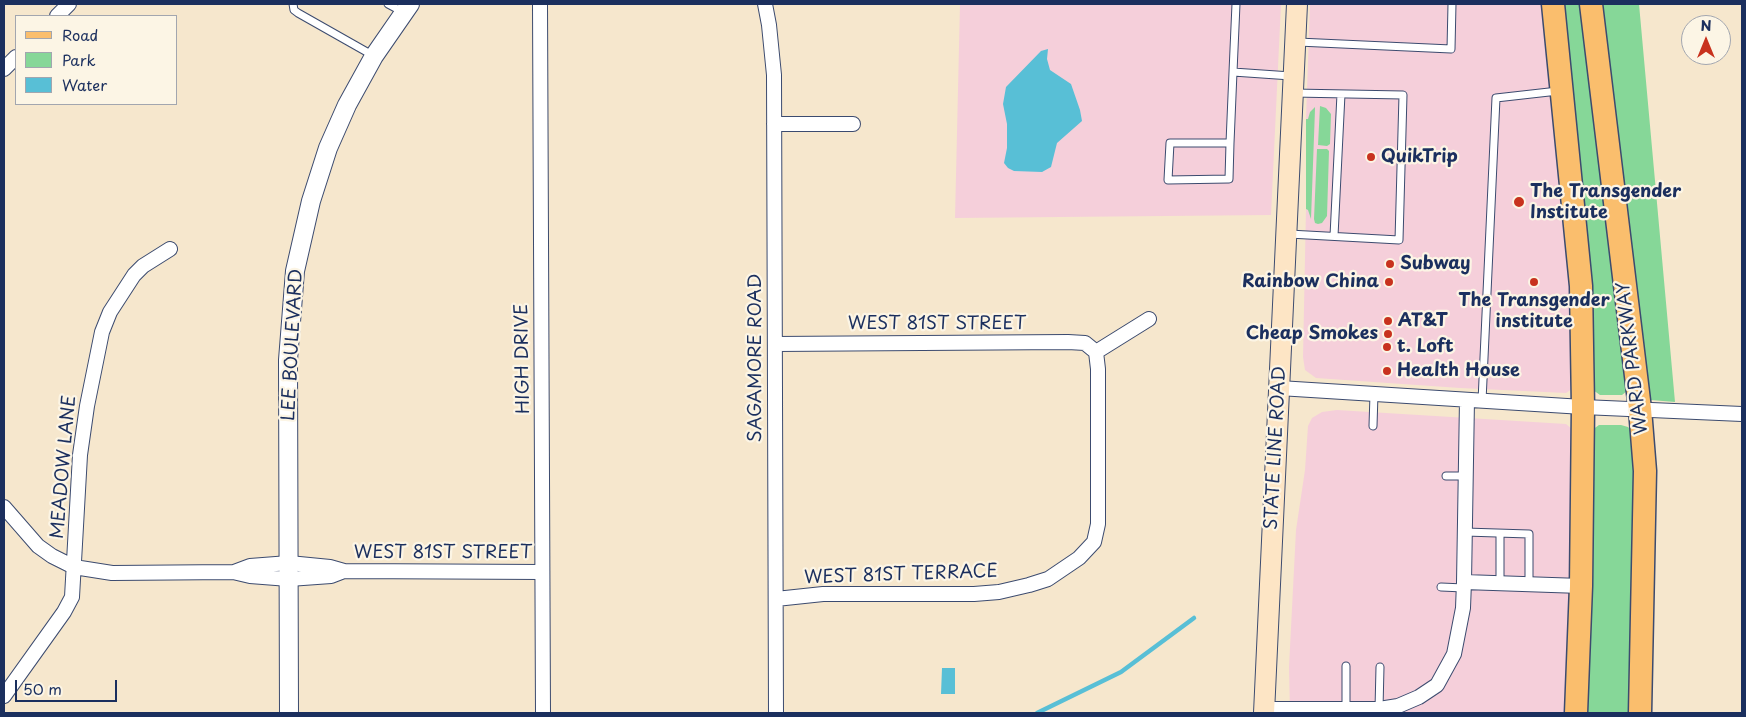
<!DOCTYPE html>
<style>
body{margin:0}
#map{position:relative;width:1746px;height:717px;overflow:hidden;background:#f6e7cd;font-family:"Playpen Sans",sans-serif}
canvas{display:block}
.frame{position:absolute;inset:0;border:5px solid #1b2f5e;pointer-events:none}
.legend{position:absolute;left:15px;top:15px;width:162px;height:90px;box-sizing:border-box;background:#fcf5e5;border:1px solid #a2a6af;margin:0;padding:6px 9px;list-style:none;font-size:15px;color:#1b2f5e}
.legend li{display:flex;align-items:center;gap:10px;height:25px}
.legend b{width:25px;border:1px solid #a2a6af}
.north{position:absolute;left:1681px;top:15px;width:50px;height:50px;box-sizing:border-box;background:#fcf5e5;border:1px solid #a2a6af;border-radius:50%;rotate:0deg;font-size:14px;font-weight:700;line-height:20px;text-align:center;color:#1b2f5e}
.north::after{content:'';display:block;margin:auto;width:18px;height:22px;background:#c8321e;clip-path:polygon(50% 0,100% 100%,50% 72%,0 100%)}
.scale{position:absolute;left:15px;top:680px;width:102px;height:22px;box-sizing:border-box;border:2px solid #1b2f5e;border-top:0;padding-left:6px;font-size:15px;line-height:18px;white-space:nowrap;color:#1b2f5e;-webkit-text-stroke:4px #fcf5e5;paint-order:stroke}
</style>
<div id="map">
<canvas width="1746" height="717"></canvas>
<div class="frame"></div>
<ul class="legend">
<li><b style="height:6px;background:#fabe6d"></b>Road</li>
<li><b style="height:14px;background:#86d798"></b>Park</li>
<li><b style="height:14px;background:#58bfd6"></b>Water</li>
</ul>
<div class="north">N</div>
<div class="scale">50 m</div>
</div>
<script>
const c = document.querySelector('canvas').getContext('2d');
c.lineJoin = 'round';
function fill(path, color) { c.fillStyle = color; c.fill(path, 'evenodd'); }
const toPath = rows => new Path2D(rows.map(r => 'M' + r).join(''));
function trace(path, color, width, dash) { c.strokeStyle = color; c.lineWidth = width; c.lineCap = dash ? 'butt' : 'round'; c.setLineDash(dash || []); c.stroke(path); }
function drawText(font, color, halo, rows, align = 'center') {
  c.font = font + ' "Playpen Sans",sans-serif'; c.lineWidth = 4.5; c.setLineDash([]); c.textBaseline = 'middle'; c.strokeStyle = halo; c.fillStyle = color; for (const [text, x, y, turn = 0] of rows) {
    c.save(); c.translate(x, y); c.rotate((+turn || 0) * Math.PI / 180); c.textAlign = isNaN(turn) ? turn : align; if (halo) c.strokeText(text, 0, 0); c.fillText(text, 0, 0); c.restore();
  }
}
fill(toPath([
 [960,4,1281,4,1271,215,955,218],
 [1310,4,1544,4,1569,258,1574,376,1572,389,1566,393,1460,388,1316,378,1305,370,1303,357,1306,209,1306,119],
 [1337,410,1566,424,1572,429,1576,440,1565,713,1290,713,1289,667,1296,530,1305,470,1308,426,1312,418,1322,412]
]), '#f5cfda');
fill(toPath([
 [1561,4,1582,4,1627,391,1622,395,1600,395,1593,390],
 [1601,4,1639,4,1675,402,1651,400,1646,394],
 [1320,106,1326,108,1331,114,1330,144,1327,146,1318,145],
 [1315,107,1315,109,1311,219,1308,210,1306,209,1306,119,1308,119,1310,112],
 [1317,149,1327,149,1329,151,1327,216,1322,223,1318,224,1315,223,1314,219],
 [1599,425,1621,425,1628,427,1632,431,1636,499,1634,713,1584,713,1592,430]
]), '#86d798');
fill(toPath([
 [1048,49,1047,59,1050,70,1071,84,1080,110,1082,121,1057,143,1051,167,1042,172,1014,171,1008,168,1004,163,1007,148,1007,124,1003,104,1006,87,1041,51],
 [942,668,955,668,955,694,941,694]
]), '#58bfd6');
trace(toPath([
 [1037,713,1121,672,1194,618]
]), '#58bfd6', 4.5);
const service = toPath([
 [293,4,294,10,298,13,374,56],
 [388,4,403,12],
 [1236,4,1233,72,1291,76],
 [1298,42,1451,49,1452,4],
 [1230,143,1229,179,1168,180,1170,143,1230,143,1233,72],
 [1289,234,1399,240,1403,95,1293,93],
 [1334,236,1341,94],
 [1482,401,1496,98,1558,91],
 [1373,426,1374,394],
 [1446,476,1466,476],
 [1465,532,1529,534,1529,584],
 [1500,583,1500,534],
 [1441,587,1464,588],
 [1346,708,1346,666],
 [1379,709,1380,667]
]);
const minor = toPath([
 [540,4,543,713],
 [765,4,769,25,774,75,776,713],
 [57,16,69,4],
 [4,69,16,57],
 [774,124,853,124],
 [775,344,1068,342,1085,343,1096,352],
 [1096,352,1149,319],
 [1279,388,1583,407,1742,414],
 [4,507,38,546,52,556,74,567,112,573,233,572,250,576,289,579,331,576,344,571],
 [234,572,250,566,289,563,330,567,344,571,542,572],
 [1464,582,1467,400],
 [776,599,823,594,974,594,999,592,1029,585,1048,579,1079,558,1094,542,1098,524,1098,369,1096,352],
 [4,696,64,612,72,597,80,455,87,406,102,332,110,312,134,275,143,266,170,249],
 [1264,709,1379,709,1398,706,1419,697,1437,685,1454,654,1463,608,1464,582,1581,586]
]);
const tertiary = toPath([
 [289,713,288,360,295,271,311,201,328,148,347,105,374,56,410,4]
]);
const secondary = toPath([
 [1264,713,1297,4]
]);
const primary = toPath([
 [1553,4,1581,286,1583,407,1581,586,1576,713],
 [1591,4,1640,409,1645,471,1640,713]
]);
trace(service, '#3c4b6f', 9);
trace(minor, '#3c4b6f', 16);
trace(tertiary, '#3c4b6f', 20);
trace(secondary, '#3c4b6f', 22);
trace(primary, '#3c4b6f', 25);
trace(service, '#fff', 7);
trace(minor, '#fff', 14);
trace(tertiary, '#fff', 18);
trace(secondary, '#fde5c5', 20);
trace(primary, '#fabe6d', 22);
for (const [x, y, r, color] of [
 [1371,157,5,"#c8321e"],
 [1519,202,6,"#c8321e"],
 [1390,264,5,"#c8321e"],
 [1389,282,5,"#c8321e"],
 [1534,282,5,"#c8321e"],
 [1388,321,5,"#c8321e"],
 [1388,334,5,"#c8321e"],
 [1387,347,5,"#c8321e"],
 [1387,371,5,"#c8321e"]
]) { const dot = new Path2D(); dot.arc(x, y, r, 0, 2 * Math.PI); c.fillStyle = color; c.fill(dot); trace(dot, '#fcf5e5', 2); }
drawText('bold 18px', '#1b2f5e', '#fcf5e5', [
 ["QuikTrip",1381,157],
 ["The Transgender",1530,192],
 ["Institute",1530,213],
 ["Subway",1400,264],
 ["Rainbow China",1379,282,"right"],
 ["The Transgender",1534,301,"center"],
 ["institute",1534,322,"center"],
 ["AT&T",1398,321],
 ["Cheap Smokes",1378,334,"right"],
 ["t. Loft",1397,347],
 ["Health House",1397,371]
], 'left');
drawText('18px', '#1b2f5e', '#fcf5e5', [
 ["WEST 81ST STREET",937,324],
 ["LEE BOULEVARD",293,345,-87],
 ["SAGAMORE ROAD",756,358,-90],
 ["WARD PARKWAY",1633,358,-97],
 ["HIGH DRIVE",523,359,-91],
 ["STATE LINE ROAD",1276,448,-87],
 ["MEADOW LANE",64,467,-85],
 ["WEST 81ST STREET",443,553],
 ["WEST 81ST TERRACE",901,575,-2]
]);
</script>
